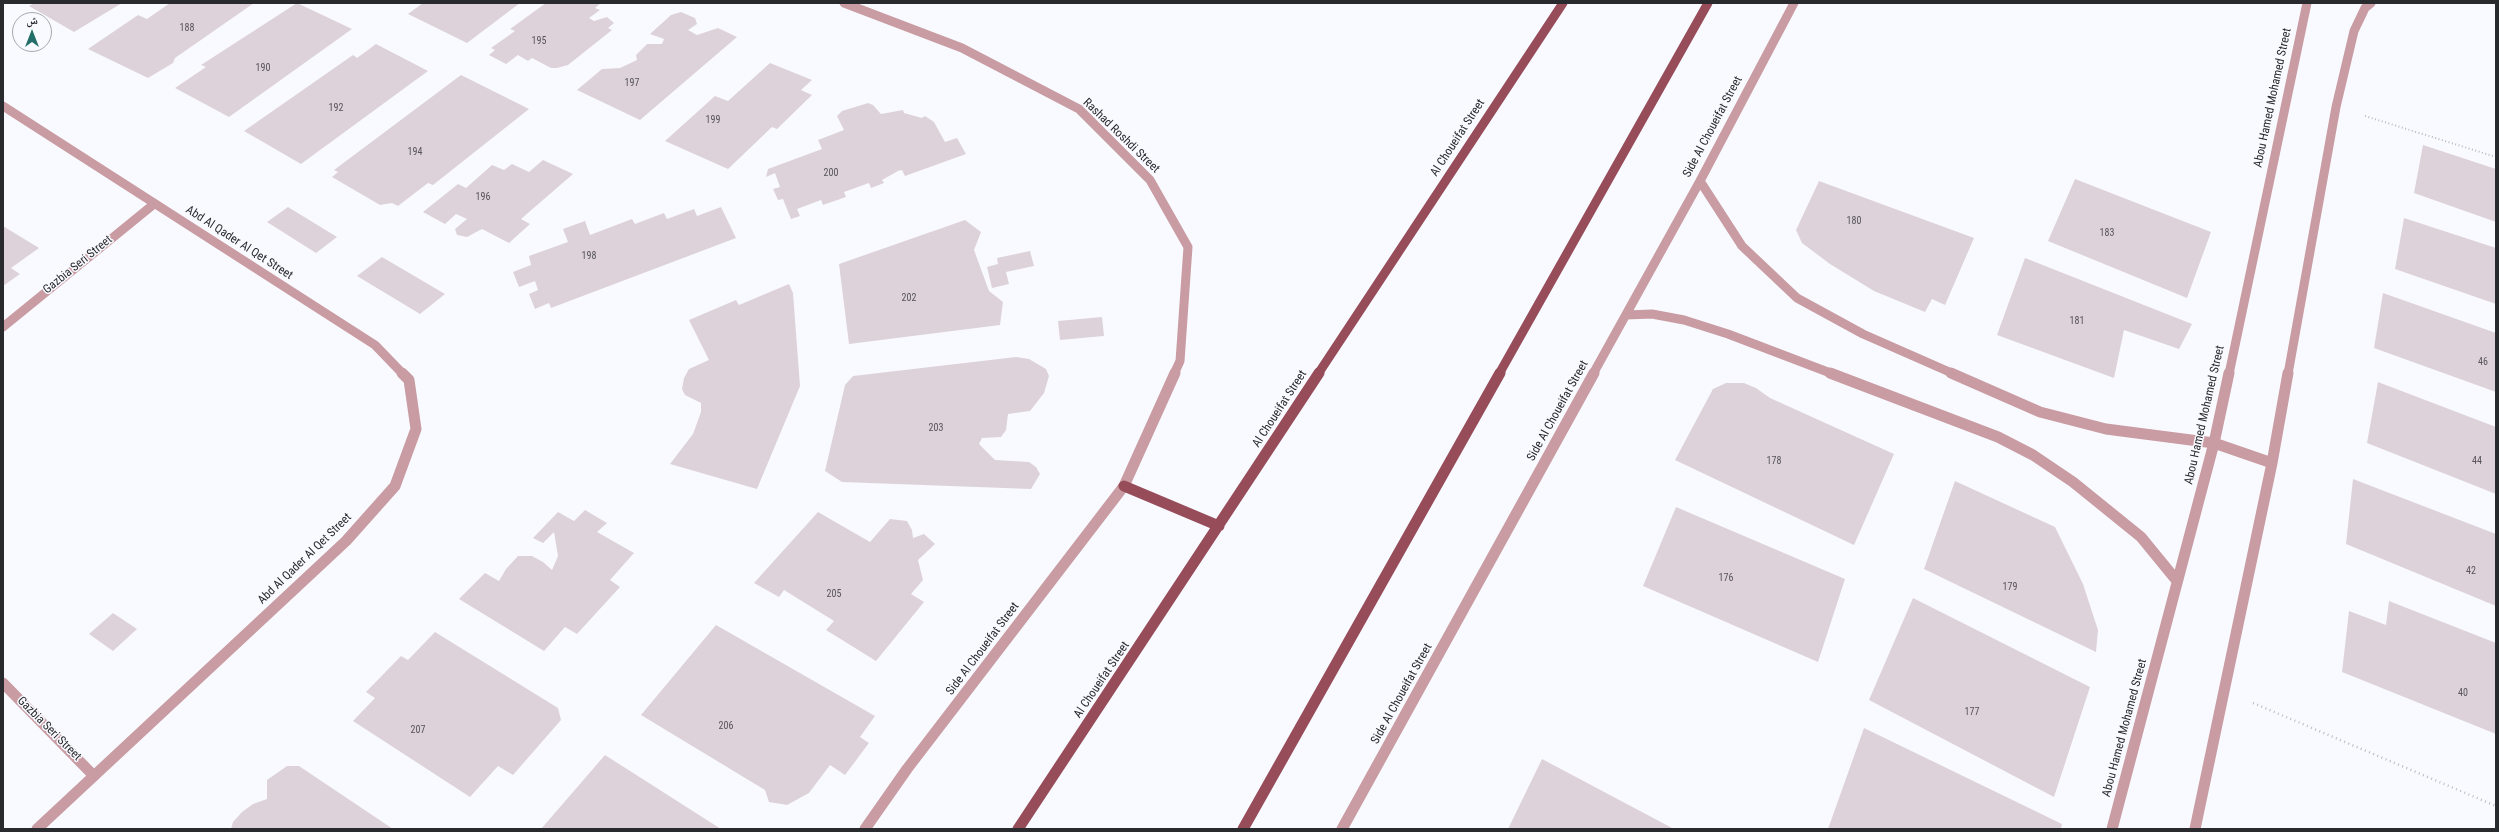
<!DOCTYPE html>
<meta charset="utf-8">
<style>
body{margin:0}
#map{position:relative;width:2499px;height:832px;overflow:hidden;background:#f9faff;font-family:"Roboto Condensed","Noto Naskh Arabic",sans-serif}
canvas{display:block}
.frame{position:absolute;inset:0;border:4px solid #292a2e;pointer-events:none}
.north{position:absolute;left:12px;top:12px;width:40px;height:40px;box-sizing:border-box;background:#f9faff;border:1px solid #a6a7ab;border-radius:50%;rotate:0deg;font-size:11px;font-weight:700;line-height:16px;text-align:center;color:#292a2e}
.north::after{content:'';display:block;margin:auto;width:14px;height:18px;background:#246e69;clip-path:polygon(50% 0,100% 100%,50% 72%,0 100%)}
</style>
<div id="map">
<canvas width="2499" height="832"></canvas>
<div class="frame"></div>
<div class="north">ش</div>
</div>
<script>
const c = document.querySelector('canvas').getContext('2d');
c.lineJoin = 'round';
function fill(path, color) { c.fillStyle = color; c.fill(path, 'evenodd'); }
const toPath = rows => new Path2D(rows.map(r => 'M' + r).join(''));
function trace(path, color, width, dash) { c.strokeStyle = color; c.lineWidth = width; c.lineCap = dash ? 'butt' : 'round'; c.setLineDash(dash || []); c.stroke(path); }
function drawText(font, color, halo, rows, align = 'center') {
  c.font = font + ' "Roboto Condensed",sans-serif'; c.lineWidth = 3; c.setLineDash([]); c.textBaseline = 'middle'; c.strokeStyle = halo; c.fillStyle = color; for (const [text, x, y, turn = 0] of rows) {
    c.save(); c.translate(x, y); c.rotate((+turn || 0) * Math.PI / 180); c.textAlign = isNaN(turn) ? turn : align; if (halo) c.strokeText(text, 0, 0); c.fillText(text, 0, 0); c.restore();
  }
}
fill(toPath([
 [34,3,122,3,74,32,29,6],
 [170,3,254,3,175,58,173,63,148,78,88,49,138,15,147,19],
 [297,3,352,29,229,117,175,88,206,67,201,65],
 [423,3,520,3,467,43,408,14],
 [546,3,601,3,595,8,600,10,589,18,594,21,607,17,614,23,608,28,612,30,568,65,557,68,551,68,532,58,528,61,518,55,506,64,489,55,495,50,491,48,515,31,510,29],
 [681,12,695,18,697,24,688,30,697,35,718,28,737,37,640,120,577,90,602,69,620,68,637,60,636,55,647,44,662,44,664,39,650,34,671,15],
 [376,44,428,71,301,164,244,131,353,55,357,58],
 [770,63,812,80,801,90,812,95,777,129,772,127,728,169,665,141,715,96,728,101],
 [461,75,529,109,433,185,428,183,398,206,392,203,380,205,332,177,338,172,334,170],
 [868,103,873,105,881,114,903,110,904,113,922,118,925,116,934,122,945,142,957,138,966,154,905,176,902,170,898,171,882,180,884,183,871,188,869,183,844,192,846,197,823,205,821,200,797,209,800,216,791,219,783,199,778,200,773,189,780,187,775,173,766,177,768,169,822,149,818,140,844,130,837,116,842,111],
 [2423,145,2496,169,2496,222,2414,193],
 [543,160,573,174,521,219,530,224,509,243,482,229,467,237,457,235,455,229,467,219,456,214,445,224,423,212,458,184,466,188,492,165,504,170,512,164,529,172],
 [2075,179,2211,232,2187,298,2048,241],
 [1819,181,1974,238,1945,305,1932,299,1925,312,1874,291,1830,264,1802,243,1796,230],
 [288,207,337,237,316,253,267,222],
 [721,207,736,238,551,308,549,303,535,309,529,294,538,290,535,281,519,287,513,272,531,265,529,256,568,242,563,229,585,221,590,235,632,219,635,224,664,213,667,219,694,209,697,216],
 [2404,218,2496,248,2496,304,2395,269],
 [965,220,981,232,974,250,989,291,1003,302,1000,325,849,344,839,264],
 [3,226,39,248,11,268,20,274,3,286],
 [1030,251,1034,266,1006,272,1009,284,992,288,987,267,998,264,997,258],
 [382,257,445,294,420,314,357,276],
 [2025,258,2192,324,2179,349,2124,330,2114,378,1997,335],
 [789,284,793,293,800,386,757,489,670,464,693,434,701,412,701,403,685,395,682,389,684,378,689,369,709,360,689,320,736,300,739,305],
 [2383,293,2496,333,2496,392,2374,348],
 [1102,317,1104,336,1060,340,1058,321],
 [1016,357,1029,359,1046,369,1049,376,1044,393,1030,411,1008,414,1006,430,1001,437,982,438,979,444,995,460,1029,462,1036,467,1040,474,1031,489,842,482,825,471,845,385,853,376],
 [2378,382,2496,427,2496,494,2367,443],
 [1726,383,1744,383,1756,388,1770,398,1894,454,1854,545,1675,460,1713,389],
 [2353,479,2496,534,2496,606,2346,544],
 [1955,481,2055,527,2083,584,2098,630,2096,652,1924,569],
 [1676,507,1845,579,1818,662,1643,586],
 [585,510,607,523,597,532,634,553,610,580,620,587,577,634,565,627,544,651,459,599,485,573,499,581,506,569,518,556,532,556,543,562,552,570,558,556,554,532,543,543,533,538,558,512,574,521],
 [818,512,870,542,890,519,907,521,912,530,913,538,924,534,935,544,918,560,923,580,911,594,924,602,876,661,826,630,834,621,784,590,779,597,754,583],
 [1913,598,2090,687,2054,797,1869,700],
 [2389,601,2496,643,2496,734,2342,672,2349,611,2386,625],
 [113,613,137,629,113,651,89,634],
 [716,625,875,716,860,737,869,743,845,775,830,765,809,793,787,805,769,802,765,790,641,715],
 [435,632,558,708,561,720,513,775,498,766,470,797,353,721,375,698,366,692,401,656,408,660],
 [1864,728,2062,824,2061,829,1828,829],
 [605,755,721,829,541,829],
 [1542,759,1674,829,1508,829],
 [287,766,299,766,393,829,231,829,233,822,242,812,253,804,267,799,267,780]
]), '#ddd2da');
trace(toPath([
 [2365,116,2496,157]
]), '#babbc0', 2, [1, 2.5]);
trace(toPath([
 [2253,703,2496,806]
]), '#babbc0', 2.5, [1, 3.5]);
trace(toPath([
 [844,3,962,48,1079,109,1150,180,1188,247,1180,361,1174,374],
 [3,106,375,345,403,374],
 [1700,181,1742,246,1797,298,1863,334,1954,374],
 [1626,315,1652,314,1684,320,1728,334,1833,374],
 [3,327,154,204],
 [1593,374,1700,181,1794,3],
 [2229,374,2307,3],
 [2288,374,2336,107,2354,31,2365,8,2371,3]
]), '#c89ca2', 9);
trace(toPath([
 [1830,373,1998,437,2033,455,2073,482,2141,537,2177,581],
 [1951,373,2040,412,2106,429,2214,443,2272,463],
 [3,683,94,776],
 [37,829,346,541,395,486,416,429,409,380,402,373],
 [865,829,907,769,1124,486,1175,373],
 [1342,829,1594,373],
 [2112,829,2214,443,2229,373],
 [2195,829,2272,463,2288,373]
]), '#c89ca2', 11);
trace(toPath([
 [1318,374,1563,3],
 [1499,374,1708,3]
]), '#974c5a', 9);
trace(toPath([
 [1124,486,1219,526],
 [1018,829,1319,373],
 [1243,829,1500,373]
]), '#974c5a', 11);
drawText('10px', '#565459', null, [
 ["188",187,28],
 ["195",539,41],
 ["190",263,68],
 ["197",632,83],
 ["192",336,108],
 ["199",713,120],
 ["194",415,152],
 ["200",831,173],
 ["196",483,197],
 ["180",1854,221],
 ["183",2107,233],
 ["198",589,256],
 ["202",909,298],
 ["181",2077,321],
 ["46",2483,362],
 ["203",936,428],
 ["178",1774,461],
 ["44",2477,461],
 ["42",2471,571],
 ["176",1726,578],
 ["179",2010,587],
 ["205",834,594],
 ["40",2463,693],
 ["177",1972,712],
 ["206",726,726],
 ["207",418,730]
]);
drawText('12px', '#292a2e', '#f9faff', [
 ["Abou Hamed Mohamed Street",2273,98,-78],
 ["Side Al Choueifat Street",1713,127,-62],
 ["Rashad Roshdi Street",1121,136,44],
 ["Al Choueifat Street",1458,138,-57],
 ["Abd Al Qader Al Qet Street",239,243,33],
 ["Gazbia Seri Street",78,265,-39],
 ["Al Choueifat Street",1280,409,-57],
 ["Side Al Choueifat Street",1558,411,-61],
 ["Abou Hamed Mohamed Street",2205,415,-77],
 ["Abd Al Qader Al Qet Street",305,559,-44],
 ["Side Al Choueifat Street",983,649,-53],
 ["Al Choueifat Street",1102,680,-56],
 ["Side Al Choueifat Street",1402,694,-61],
 ["Abou Hamed Mohamed Street",2125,728,-75],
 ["Gazbia Seri Street",49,729,45]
]);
</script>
